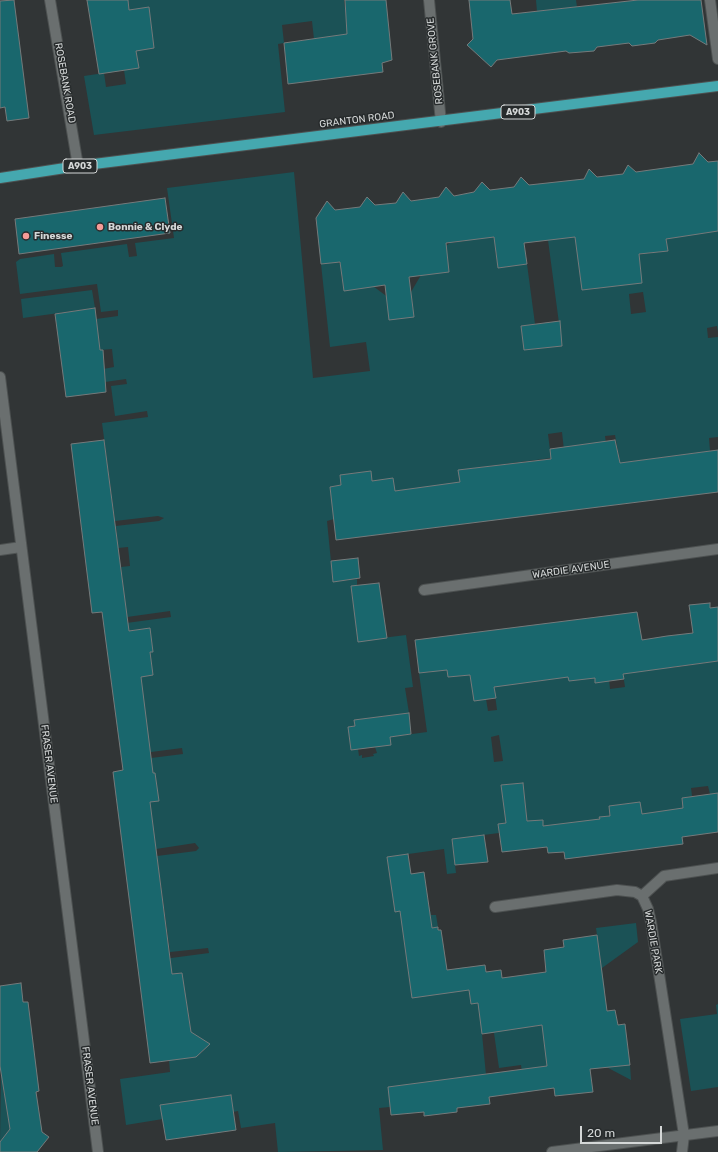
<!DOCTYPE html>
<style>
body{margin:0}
#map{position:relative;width:718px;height:1152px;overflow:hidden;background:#313536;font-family:Rubik,sans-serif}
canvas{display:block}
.scale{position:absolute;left:580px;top:1126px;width:82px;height:18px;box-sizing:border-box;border:2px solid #d4d7d7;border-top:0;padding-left:5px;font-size:12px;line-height:14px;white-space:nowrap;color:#d4d7d7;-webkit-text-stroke:3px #272b2c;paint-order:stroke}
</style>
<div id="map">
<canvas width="718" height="1152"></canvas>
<div class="scale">20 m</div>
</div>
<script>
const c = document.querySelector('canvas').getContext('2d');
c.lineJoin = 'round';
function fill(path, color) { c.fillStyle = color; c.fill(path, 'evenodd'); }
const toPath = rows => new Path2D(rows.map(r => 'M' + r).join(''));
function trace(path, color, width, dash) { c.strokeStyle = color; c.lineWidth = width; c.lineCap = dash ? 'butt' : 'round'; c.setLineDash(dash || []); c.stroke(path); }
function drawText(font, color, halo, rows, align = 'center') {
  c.font = font + ' Rubik,sans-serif'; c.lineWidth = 3; c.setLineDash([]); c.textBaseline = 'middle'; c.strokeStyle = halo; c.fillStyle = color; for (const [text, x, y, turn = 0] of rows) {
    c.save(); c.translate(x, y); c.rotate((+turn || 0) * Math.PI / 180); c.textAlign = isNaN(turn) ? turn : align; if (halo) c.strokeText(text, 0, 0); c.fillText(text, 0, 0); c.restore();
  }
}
fill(toPath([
 [128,0,344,0,348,35,314,39,312,21,282,25,284,43,278,44,285,112,94,135,84,76,104,73,106,87,126,84,124,70,139,67,133,33,146,49,154,48,149,7,129,10],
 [536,0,576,0,577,7,537,12],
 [677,169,698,234,718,231,718,332,717,326,707,328,708,338,718,337,718,437,709,438,710,451,620,463,615,435,605,436,607,451,596,453,594,443,578,445,566,468,562,432,548,434,551,458,459,470,460,485,395,491,372,481,371,471,340,475,341,485,330,487,334,519,327,521,333,582,357,579,357,586,351,587,358,641,406,635,413,687,405,688,409,713,354,720,355,726,348,727,351,750,358,749,359,756,362,755,362,758,374,756,373,754,377,753,375,747,390,737,427,732,419,673,432,672,431,663,446,661,449,677,470,675,474,700,486,699,488,711,497,710,492,672,528,682,568,676,595,677,595,682,608,669,610,689,625,687,623,674,670,663,671,668,718,661,718,793,710,794,708,786,691,788,692,796,682,798,683,809,651,825,642,814,640,802,609,806,610,816,599,817,597,855,584,857,580,822,543,826,543,820,534,821,528,828,523,783,501,785,506,823,498,824,499,833,452,839,456,873,447,874,444,849,387,857,395,911,429,906,431,915,436,915,438,927,403,932,412,998,459,968,466,967,471,1003,514,998,528,1006,531,1027,542,1025,543,1028,558,970,601,964,596,928,636,923,638,942,602,968,605,991,578,995,630,1065,631,1080,595,1061,522,1072,521,1065,499,1068,494,1033,482,1034,486,1075,390,1107,379,1108,383,1150,278,1152,275,1123,241,1128,238,1111,233,1112,231,1095,161,1105,163,1119,126,1125,120,1079,170,1072,169,1060,194,1057,194,1053,201,1053,206,1048,204,1041,192,1039,188,1010,144,1015,185,995,182,973,171,974,156,960,209,953,208,948,170,952,157,856,196,851,199,848,195,843,156,849,143,759,183,754,182,748,128,755,141,677,153,675,150,652,153,651,150,629,105,634,104,626,171,617,170,611,127,617,121,567,130,566,128,547,118,548,116,526,159,521,164,518,158,516,115,521,102,423,148,417,147,411,115,416,111,386,127,384,126,379,105,382,103,369,114,367,112,349,100,350,96,319,118,316,118,310,101,312,97,284,20,294,16,262,20,259,54,254,55,267,61,267,63,266,61,253,127,244,129,257,137,256,135,243,174,238,167,188,294,172,313,378,370,371,366,342,330,347,321,264,337,262,345,267,341,274,344,290,373,286,414,317,411,292,421,275,449,272,447,254,443,248,450,243,465,241,459,195,470,193,492,237,497,240,495,249,498,268,527,264,535,324,521,326,524,350,562,346,541,187,578,236,582,290,595,289,594,279,604,259,668,251,666,239,685,236],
 [643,292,646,312,631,314,629,294],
 [499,735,503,761,494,762,491,737],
 [92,290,95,308,23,318,21,299],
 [718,1004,718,1087,691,1091,680,1019,717,1014,716,1005],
 [1,1069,4,1095,21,1115,0,1142]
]), '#1b5256');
const building = toPath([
 [14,0,29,118,7,121,5,107,0,108,0,1,14,0],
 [87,0,128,0,129,10,149,7,154,48,136,51,139,68,99,74,87,0],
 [345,0,386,0,392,60,382,63,383,72,288,84,284,43,347,34,345,0],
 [469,0,510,0,512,14,638,0,701,0,707,45,690,35,658,40,655,43,632,46,629,43,597,47,594,51,569,53,566,51,497,60,491,67,467,45,473,39,469,0],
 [699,153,708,162,718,161,718,231,666,239,668,251,639,254,642,283,582,290,575,237,524,243,527,264,498,268,494,237,446,243,449,272,409,277,414,317,389,320,385,285,344,291,340,262,321,264,316,218,327,201,335,210,360,207,367,197,375,205,396,203,403,192,411,201,439,197,446,187,454,196,474,192,482,182,490,190,514,187,521,177,529,185,584,179,589,169,597,177,623,174,628,165,636,172,693,164,699,153],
 [165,198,170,233,19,254,15,219,165,198],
 [95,308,100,350,103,350,106,392,66,397,55,314,95,308],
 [560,321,562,346,524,350,521,326,560,321],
 [104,440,129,631,150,628,153,652,150,652,153,675,141,677,153,773,155,773,159,801,150,802,172,974,182,973,191,1032,210,1044,196,1057,150,1063,113,772,123,770,102,612,92,613,71,444,104,440],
 [615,440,620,463,718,450,718,492,336,540,330,487,341,485,340,475,371,471,372,481,393,478,395,491,460,482,458,470,551,459,550,449,615,440],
 [358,558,360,578,333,582,331,561,358,558],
 [379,583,387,638,358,642,351,586,379,583],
 [710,603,710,608,718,607,718,661,623,674,624,679,595,683,595,678,569,681,568,677,494,687,496,698,474,701,470,675,448,677,447,670,419,673,415,640,637,612,642,640,667,636,693,633,689,605,710,603],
 [409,713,411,734,390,737,391,745,351,750,348,727,355,726,354,720,409,713],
 [523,783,527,821,543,820,543,826,600,819,599,817,610,816,609,806,640,802,642,814,683,808,682,798,718,793,718,832,682,837,683,844,565,859,564,852,548,853,547,847,502,852,498,824,506,823,501,785,523,783],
 [484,835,488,862,455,865,452,839,484,835],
 [408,854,411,874,424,872,432,928,438,927,438,930,441,930,447,970,485,965,486,972,501,970,502,978,546,972,544,950,564,947,563,940,597,935,607,1011,615,1010,618,1025,625,1024,630,1065,590,1069,593,1092,555,1096,554,1088,489,1097,490,1104,457,1108,457,1112,424,1116,424,1112,391,1115,388,1087,547,1066,542,1025,482,1034,478,1003,471,1004,469,990,412,998,400,911,395,912,387,857,408,854],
 [21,983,23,1002,28,1002,39,1091,36,1092,42,1132,49,1137,37,1152,0,1152,0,1142,10,1129,0,1066,0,986,21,983],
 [231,1095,236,1130,166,1140,160,1105,231,1095]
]);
fill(building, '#19676d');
trace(building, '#757a7b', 1);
const minor = toPath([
 [50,0,78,166],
 [429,0,441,122],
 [710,0,718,59],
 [0,377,98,1152],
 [0,550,21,547],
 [424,590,718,549],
 [642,896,664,876,718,868],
 [495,907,617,890,635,892,642,896,648,909,651,922,684,1135,682,1152],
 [552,1152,718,1131]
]);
const major = toPath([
 [0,178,78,166,718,86]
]);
trace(minor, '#4d5151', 12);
trace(major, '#4d5151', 12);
trace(minor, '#6a6f6f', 10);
trace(major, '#45a8af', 10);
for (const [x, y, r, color] of [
 [100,227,4,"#f59b97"],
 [26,236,4,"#f59b97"]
]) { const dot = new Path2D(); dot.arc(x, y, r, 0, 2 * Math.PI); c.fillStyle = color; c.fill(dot); trace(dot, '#272b2c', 1.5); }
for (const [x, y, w] of [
 [518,112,34],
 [80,166,34]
]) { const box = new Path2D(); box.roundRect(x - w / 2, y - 7, w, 14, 3); c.fillStyle = '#272b2c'; c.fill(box); trace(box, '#d4d7d7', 1); }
drawText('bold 9px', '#d4d7d7', null, [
 ["A903",518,112],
 ["A903",80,166]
]);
drawText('10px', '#d4d7d7', '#272b2c', [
 ["ROSEBANK GROVE",435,61,-96],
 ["ROSEBANK ROAD",65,83,80],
 ["GRANTON ROAD",357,120,-7],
 ["WARDIE AVENUE",571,570,-8],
 ["FRASER AVENUE",49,764,83],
 ["WARDIE PARK",653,942,80],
 ["FRASER AVENUE",90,1086,83]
]);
drawText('bold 10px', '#d4d7d7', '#272b2c', [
 ["Bonnie & Clyde",108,227],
 ["Finesse",34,236]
], 'left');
</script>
